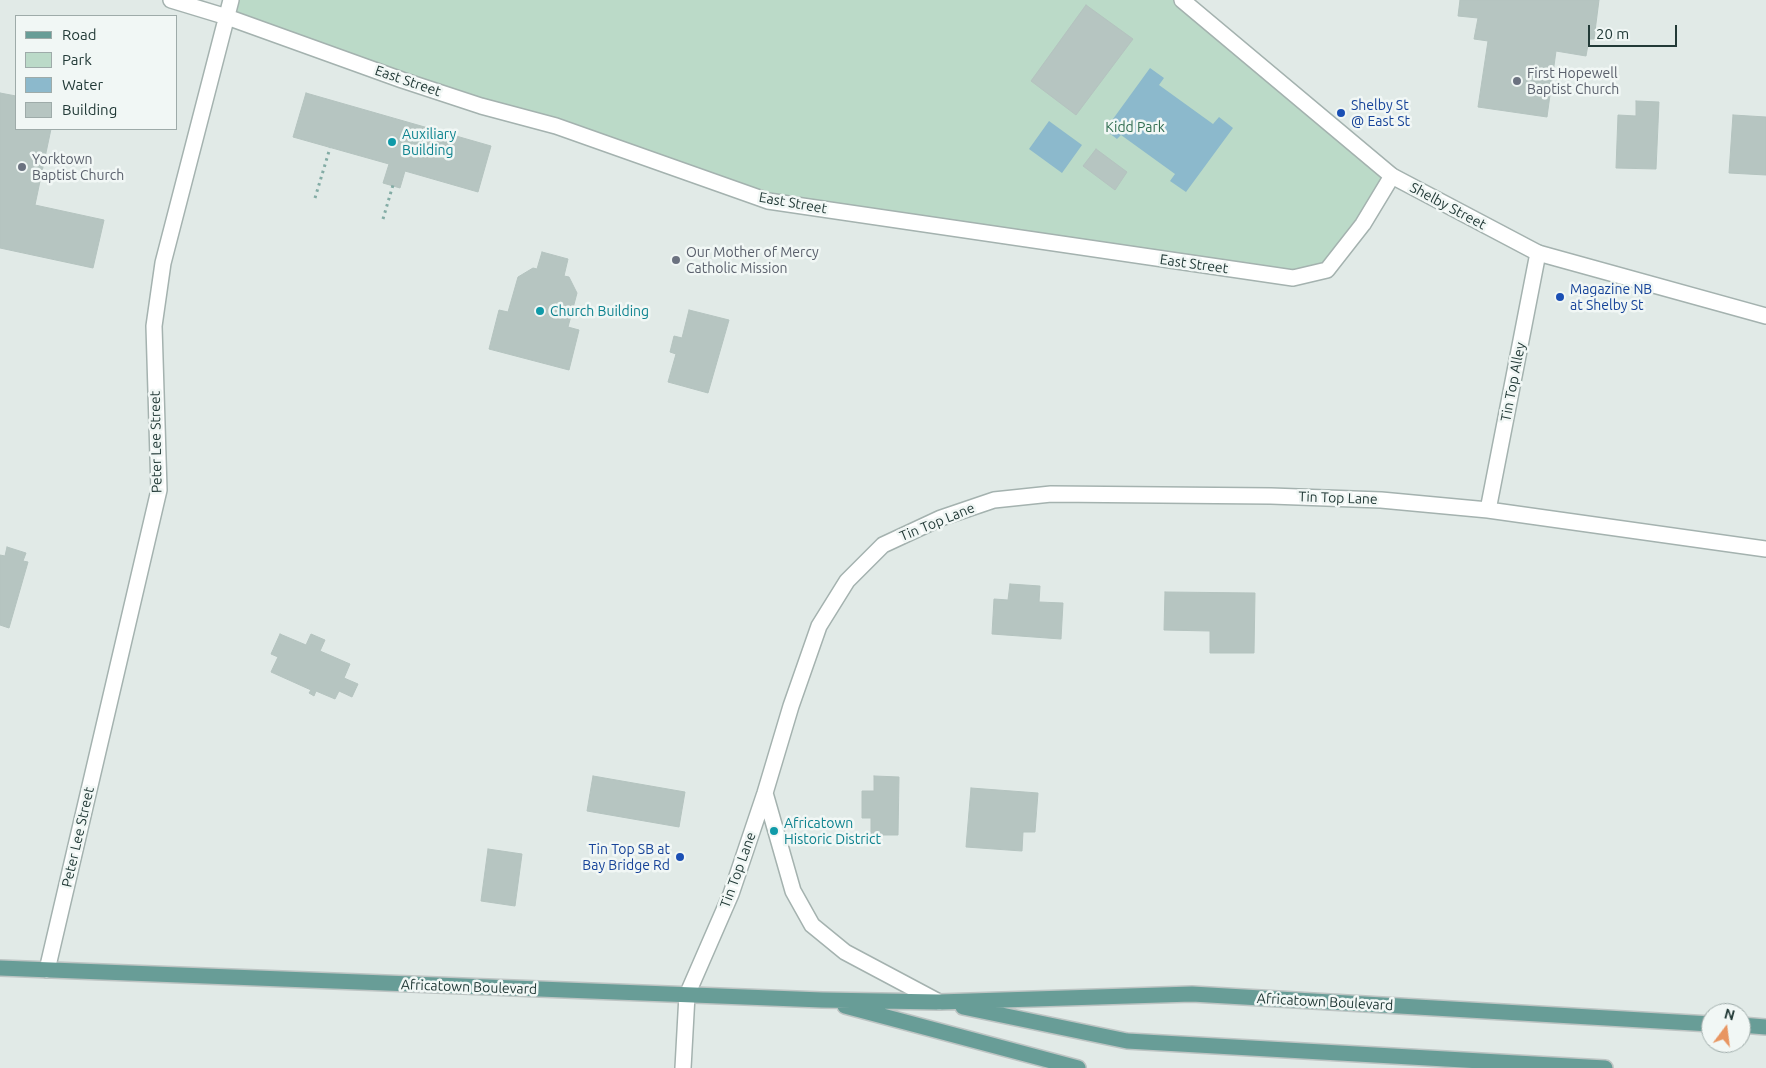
<!DOCTYPE html>
<style>
body{margin:0}
#map{position:relative;width:1766px;height:1068px;overflow:hidden;background:#e1eae7;font-family:Ubuntu,sans-serif}
canvas{display:block}
.legend{position:absolute;left:15px;top:15px;width:162px;height:115px;box-sizing:border-box;background:#f1f7f5;border:1px solid #9eaba9;margin:0;padding:6px 9px;list-style:none;font-size:15px;color:#223a37}
.legend li{display:flex;align-items:center;gap:10px;height:25px}
.legend b{width:25px;border:1px solid #9eaba9}
.north{position:absolute;left:1701px;top:1003px;width:50px;height:50px;box-sizing:border-box;background:#f1f7f5;border:1px solid #9eaba9;border-radius:50%;rotate:15deg;font-size:14px;font-weight:700;line-height:20px;text-align:center;color:#223a37}
.north::after{content:'';display:block;margin:auto;width:18px;height:22px;background:#e89561;clip-path:polygon(50% 0,100% 100%,50% 72%,0 100%)}
.scale{position:absolute;left:1588px;top:25px;width:89px;height:22px;box-sizing:border-box;border:2px solid #223a37;border-top:0;padding-left:6px;font-size:15px;line-height:18px;white-space:nowrap;color:#223a37;-webkit-text-stroke:4px #f1f7f5;paint-order:stroke}
</style>
<div id="map">
<canvas width="1766" height="1068"></canvas>
<ul class="legend">
<li><b style="height:6px;background:#689d97"></b>Road</li>
<li><b style="height:14px;background:#bbdac8"></b>Park</li>
<li><b style="height:14px;background:#8cb9cc"></b>Water</li>
<li><b style="height:14px;background:#b6c5c1"></b>Building</li>
</ul>
<div class="north">N</div>
<div class="scale">20 m</div>
</div>
<script>
const c = document.querySelector('canvas').getContext('2d');
c.lineJoin = 'round';
function fill(path, color) { c.fillStyle = color; c.fill(path, 'evenodd'); }
const toPath = rows => new Path2D(rows.map(r => 'M' + r).join(''));
function trace(path, color, width, dash) { c.strokeStyle = color; c.lineWidth = width; c.lineCap = dash ? 'butt' : 'round'; c.setLineDash(dash || []); c.stroke(path); }
function drawText(font, color, halo, rows, align = 'center') {
  c.font = font + ' Ubuntu,sans-serif'; c.lineWidth = 5; c.setLineDash([]); c.textBaseline = 'middle'; c.strokeStyle = halo; c.fillStyle = color; for (const [text, x, y, turn = 0] of rows) {
    c.save(); c.translate(x, y); c.rotate((+turn || 0) * Math.PI / 180); c.textAlign = isNaN(turn) ? turn : align; if (halo) c.strokeText(text, 0, 0); c.fillText(text, 0, 0); c.restore();
  }
}
fill(toPath([
 [231,0,1182,0,1392,176,1327,270,1293,278,768,201,227,17]
]), '#bbdac8');
fill(toPath([
 [1150,68,1164,78,1159,85,1213,124,1219,117,1233,128,1186,192,1170,181,1175,174,1121,135,1117,139,1105,130],
 [1049,121,1082,145,1062,173,1029,149]
]), '#8cb9cc');
const building = toPath([
 [1460,0,1599,0,1594,39,1589,39,1586,56,1556,51,1547,117,1478,107,1488,41,1474,39,1478,18,1458,16,1460,0],
 [1086,5,1133,39,1076,115,1031,81,1086,5],
 [0,93,16,96,16,129,51,129,35,205,104,220,93,268,0,248,0,93],
 [306,93,491,146,478,192,405,171,400,188,383,183,389,164,293,137,306,93],
 [1636,101,1659,102,1656,169,1616,168,1618,115,1636,116,1636,101],
 [1733,115,1766,117,1766,175,1729,173,1733,115],
 [1096,149,1127,172,1115,190,1083,166,1096,149],
 [542,252,568,259,564,276,569,277,577,293,568,327,579,330,569,370,489,349,499,310,508,312,518,277,533,268,537,269,542,252],
 [689,310,729,320,708,393,668,382,676,354,670,352,674,336,682,338,689,310],
 [7,547,26,553,23,561,28,562,9,628,0,625,0,555,5,556,7,547],
 [1010,584,1040,586,1039,602,1063,603,1061,639,992,634,994,599,1008,600,1010,584],
 [1165,592,1255,593,1254,653,1210,653,1210,631,1164,630,1165,592],
 [280,634,306,645,311,634,325,640,320,651,350,664,344,678,358,684,352,697,339,691,335,699,316,691,314,696,309,693,311,690,271,672,278,657,271,654,280,634],
 [593,776,685,792,679,827,587,811,593,776],
 [874,776,899,777,898,835,871,835,871,818,862,818,862,791,874,791,874,776],
 [971,788,1038,793,1035,832,1023,832,1022,851,966,847,971,788],
 [488,849,522,854,515,906,481,901,488,849]
]);
fill(building, '#b6c5c1');
trace(building, '#b4c3bf', 1);
const minor = toPath([
 [171,0,227,17,402,80,481,106,556,126,768,201,1293,278,1327,270,1363,224,1392,176],
 [1538,253,1766,316],
 [47,970,159,490,154,326,163,263,231,0],
 [683,1068,687,995]
]);
const tertiary = toPath([
 [1182,0,1392,176,1538,253,1488,510],
 [765,793,793,891,812,925,845,952,939,1002],
 [687,995,731,894,765,793,791,706,819,626,847,581,883,545,941,518,994,500,1051,494,1271,496,1381,500,1488,510,1766,549]
]);
const primary = toPath([
 [0,968,822,1000,939,1002,1192,994,1711,1024],
 [845,1006,1078,1068],
 [963,1007,1127,1041,1605,1068],
 [1741,1025,1766,1027]
]);
trace(minor, '#a4b2af', 18);
trace(tertiary, '#a4b2af', 18);
trace(primary, '#bdc4c3', 18);
trace(toPath([
 [315,198,330,148],
 [383,219,393,185]
]), '#83aca5', 3, [2.5, 4]);
trace(minor, '#fff', 15);
trace(tertiary, '#fff', 15);
trace(primary, '#689d97', 15);
for (const [x, y, r, color] of [
 [1517,81,5,"#6b7280"],
 [1341,113,5,"#1a4fb4"],
 [392,142,5,"#0f9aa8"],
 [22,167,5,"#6b7280"],
 [676,260,5,"#6b7280"],
 [1560,297,5,"#1a4fb4"],
 [540,311,5,"#0f9aa8"],
 [774,831,5,"#0f9aa8"],
 [680,857,5,"#1a4fb4"]
]) { const dot = new Path2D(); dot.arc(x, y, r, 0, 2 * Math.PI); c.fillStyle = color; c.fill(dot); trace(dot, '#f1f7f5', 2); }
drawText('14px', '#5b616d', '#f1f7f5', [
 ["First Hopewell",1527,73],
 ["Baptist Church",1527,89],
 ["Yorktown",32,159],
 ["Baptist Church",32,175],
 ["Our Mother of Mercy",686,252],
 ["Catholic Mission",686,268]
], 'left');
drawText('14px', '#223a37', '#f1f7f5', [
 ["East Street",408,81,19],
 ["East Street",793,203,10],
 ["Shelby Street",1448,206,28],
 ["East Street",1194,264,8],
 ["Tin Top Alley",1513,382,-79],
 ["Peter Lee Street",156,442,-91],
 ["Tin Top Lane",1338,498,2],
 ["Tin Top Lane",937,522,-22],
 ["Peter Lee Street",78,837,-77],
 ["Tin Top Lane",738,870,-70],
 ["Africatown Boulevard",469,987,2],
 ["Africatown Boulevard",1325,1002,3]
]);
drawText('14px', '#164399', '#f1f7f5', [
 ["Shelby St",1351,105],
 ["@ East St",1351,121],
 ["Magazine NB",1570,289],
 ["at Shelby St",1570,305],
 ["Tin Top SB at",670,849,"right"],
 ["Bay Bridge Rd",670,865,"right"]
], 'left');
drawText('14px', '#306d50', '#f1f7f5', [
 ["Kidd Park",1135,127]
]);
drawText('14px', '#0d838f', '#f1f7f5', [
 ["Auxiliary",402,134],
 ["Building",402,150],
 ["Church Building",550,311],
 ["Africatown",784,823],
 ["Historic District",784,839]
], 'left');
</script>
